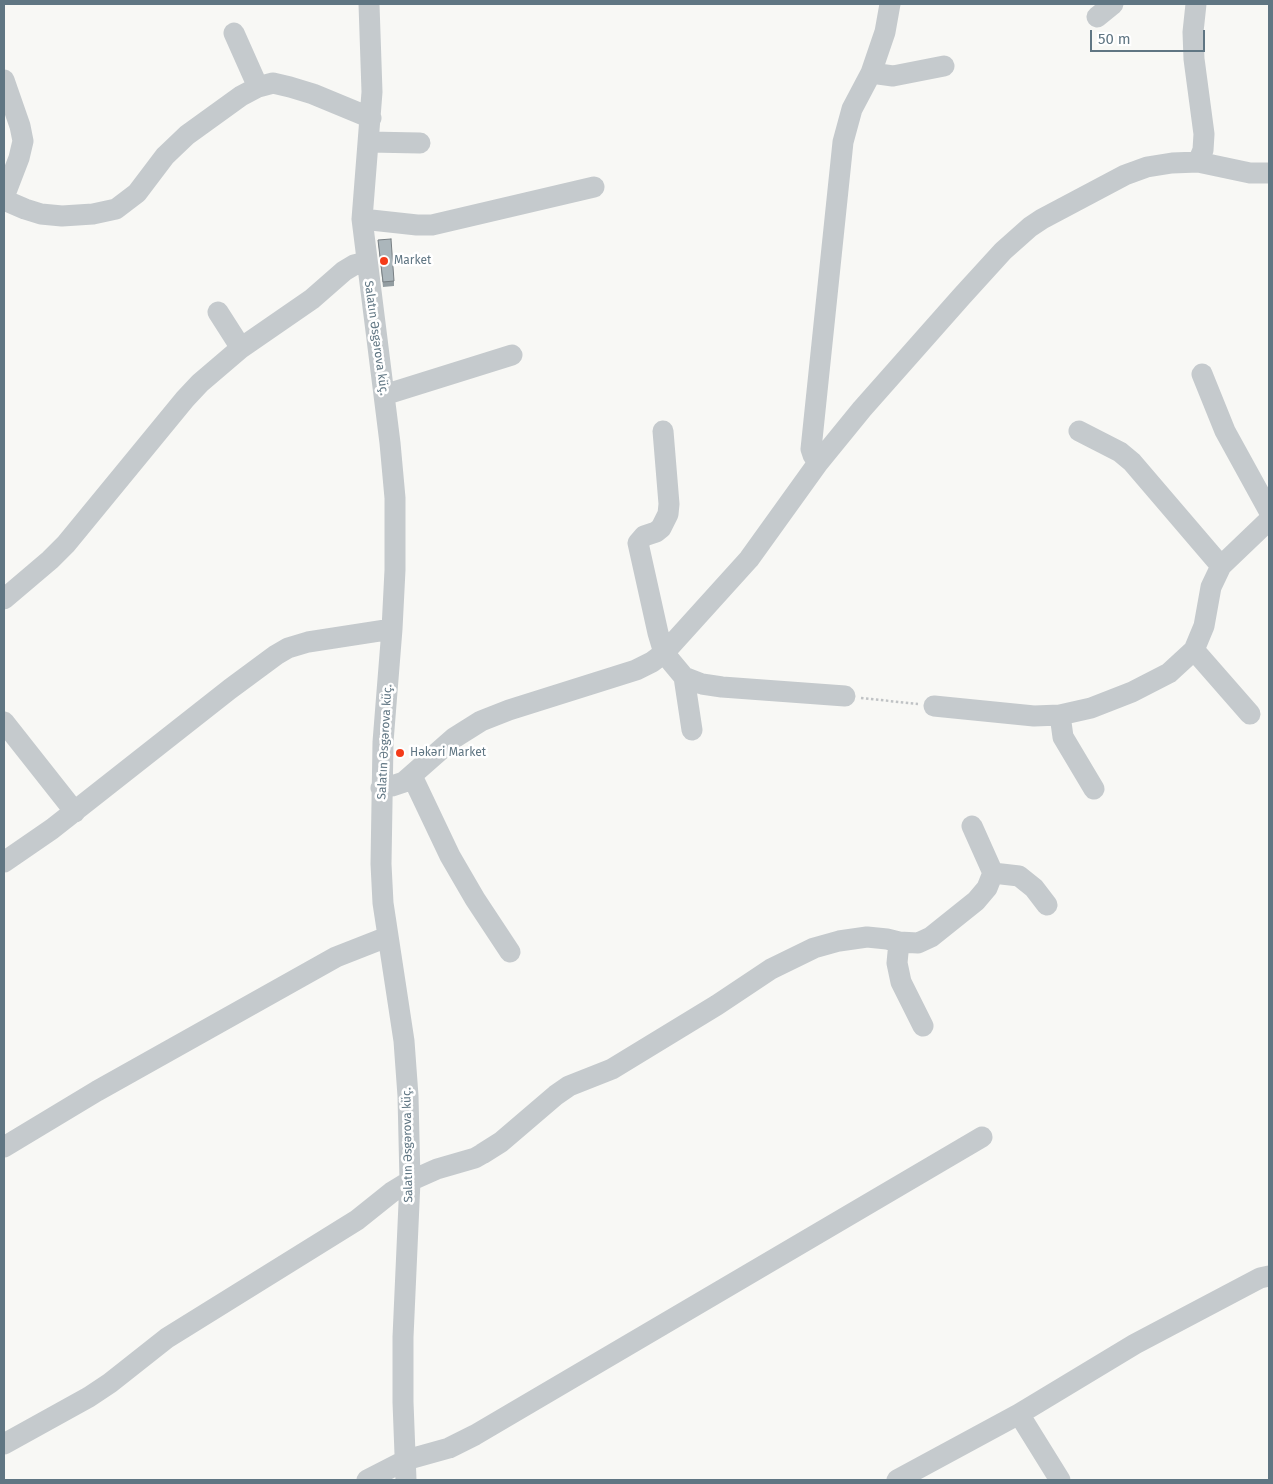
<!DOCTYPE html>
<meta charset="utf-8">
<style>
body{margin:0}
#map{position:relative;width:1273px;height:1484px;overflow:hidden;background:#f8f8f5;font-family:"Fira Sans",sans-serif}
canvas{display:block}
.frame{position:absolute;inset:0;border:5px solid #607683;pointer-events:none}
.scale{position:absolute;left:1090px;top:30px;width:115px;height:22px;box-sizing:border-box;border:2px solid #607683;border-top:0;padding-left:6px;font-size:15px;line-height:18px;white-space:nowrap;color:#607683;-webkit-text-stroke:4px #fff;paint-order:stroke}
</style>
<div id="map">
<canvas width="1273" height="1484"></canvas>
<div class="frame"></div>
<div class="scale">50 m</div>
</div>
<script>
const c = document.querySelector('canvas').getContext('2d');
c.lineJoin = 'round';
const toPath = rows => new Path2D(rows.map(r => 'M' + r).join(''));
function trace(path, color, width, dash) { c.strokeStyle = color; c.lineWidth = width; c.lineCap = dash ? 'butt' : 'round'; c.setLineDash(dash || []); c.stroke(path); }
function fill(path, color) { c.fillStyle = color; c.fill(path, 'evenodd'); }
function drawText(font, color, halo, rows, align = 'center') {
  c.font = font + ' "Fira Sans",sans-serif'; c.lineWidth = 5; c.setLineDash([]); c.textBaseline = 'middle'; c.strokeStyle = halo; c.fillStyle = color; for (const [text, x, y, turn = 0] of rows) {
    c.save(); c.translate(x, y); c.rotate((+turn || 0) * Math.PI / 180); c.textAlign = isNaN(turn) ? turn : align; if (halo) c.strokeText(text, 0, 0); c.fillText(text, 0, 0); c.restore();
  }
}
trace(toPath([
 [861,698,918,704]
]), '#c0c3c5', 2.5, [2.5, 2.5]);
trace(toPath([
 [369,4,372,92,362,219,390,443,395,498,395,570,392,629,383,742,381,864,383,903,404,1041,408,1096,410,1181,403,1337,403,1402,406,1480],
 [1196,4,1193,32,1194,59,1204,134,1203,150,1198,162],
 [1097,17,1113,4],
 [234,33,258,87],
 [871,73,893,76,944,66],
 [4,80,20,126,23,141,19,158,4,197],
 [369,142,420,143],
 [4,200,25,209,41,214,62,216,93,214,116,209,137,193,165,156,187,135,241,96,258,87,273,83,290,87,313,94,371,118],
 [362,219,417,225,432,225,594,187],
 [218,312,241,348],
 [1202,374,1225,431,1269,511],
 [384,395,512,355],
 [663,431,669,504,668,514,661,528,656,532,644,536,638,543,658,633,664,653,684,677,702,684,722,687,845,696],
 [1079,431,1120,452,1132,462,1221,566],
 [818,463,813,455,811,449,843,142,852,109,871,73,885,32,890,4],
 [4,599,50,560,66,544,185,399,200,383,241,348,312,299,344,271,354,265,366,262],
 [1194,650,1250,714],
 [684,677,692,730],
 [934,706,1034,716,1060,715,1091,708,1132,692,1169,673,1194,650,1204,626,1211,587,1221,566,1269,520],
 [1060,715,1063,737,1094,789],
 [4,722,75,812],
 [412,776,450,856,475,899,510,952],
 [381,788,392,786,404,782,454,738,481,721,509,710,636,670,652,662,664,653,749,559,818,463,862,409,962,296,1003,251,1030,227,1042,219,1125,175,1147,167,1172,163,1198,162,1250,173,1269,173],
 [4,862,52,829,230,689,276,655,288,648,308,642,392,629],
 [993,873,1019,876,1034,888,1047,905],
 [899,942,897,963,901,982,923,1026],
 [4,1147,97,1091,336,957,387,937],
 [1019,1414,1060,1480],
 [4,1444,89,1397,110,1383,167,1338,357,1220,392,1192,410,1181,437,1169,475,1158,482,1154,501,1142,556,1095,569,1086,612,1069,717,1005,771,969,814,948,839,941,867,937,887,939,899,942,918,943,931,937,976,901,987,888,993,873,972,826],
 [367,1480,406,1460,449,1448,475,1435,982,1137],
 [897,1480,1019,1414,1135,1344,1260,1278,1269,1276]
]), '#c5cacd', 21);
fill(toPath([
 [378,240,394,281,394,286,383,287]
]), '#939da1');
const building = toPath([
 [391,239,394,281,383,282,378,240,391,239]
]);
fill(building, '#abb6bb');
trace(building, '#787f83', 1);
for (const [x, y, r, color] of [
 [384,261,5,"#f43b19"],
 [400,753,5,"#f43b19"]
]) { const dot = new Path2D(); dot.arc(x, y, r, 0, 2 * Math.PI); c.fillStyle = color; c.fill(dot); trace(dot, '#fff', 2); }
drawText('12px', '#607683', '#fff', [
 ["Market",394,261],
 ["Həkəri Market",410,753]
], 'left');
drawText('12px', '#607683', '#fff', [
 ["Salatın Əsgərova küç.",376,338,82],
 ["Salatın Əsgərova küç.",385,742,-87],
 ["Salatın Əsgərova küç.",408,1145,-91]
]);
</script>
